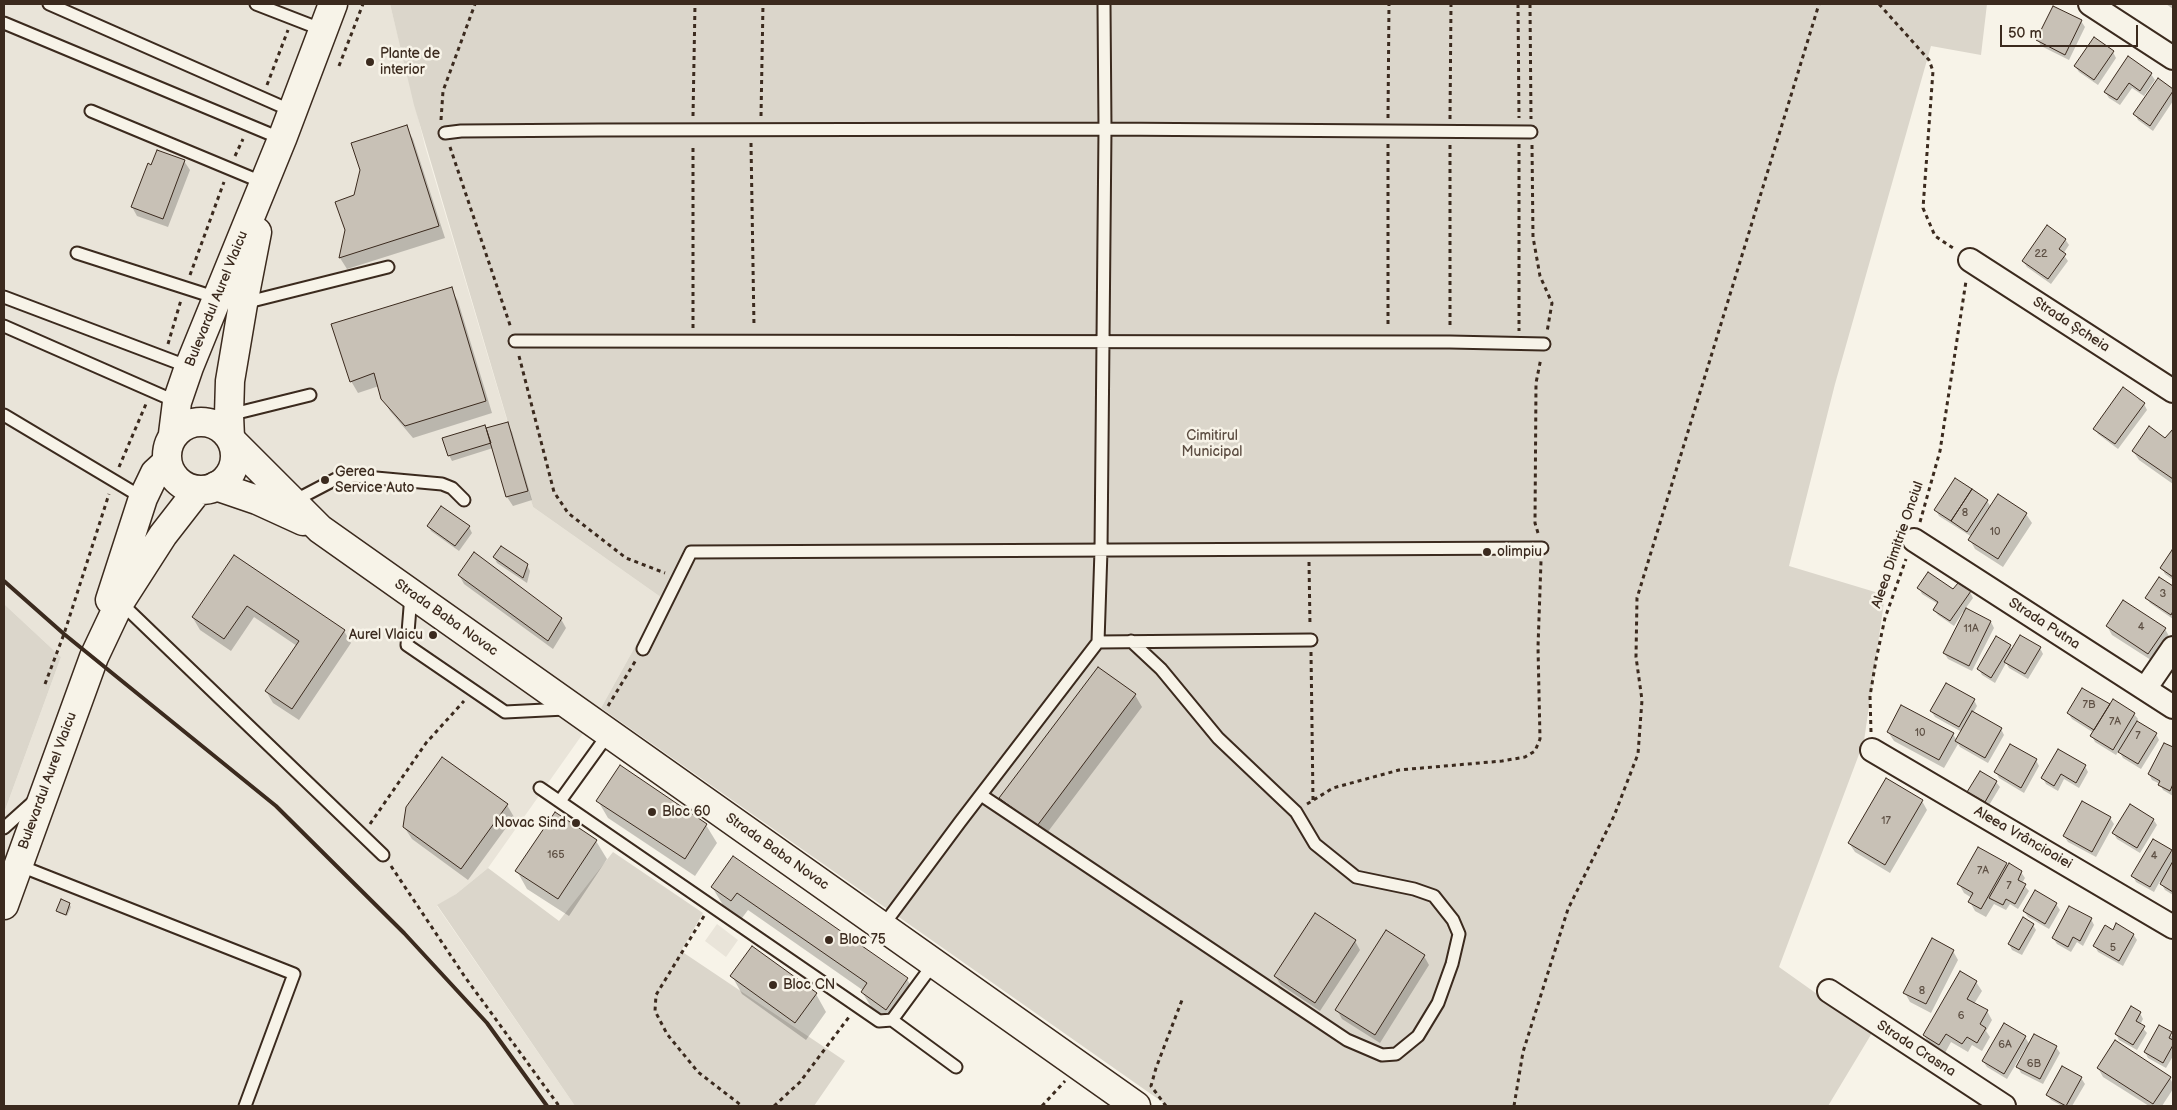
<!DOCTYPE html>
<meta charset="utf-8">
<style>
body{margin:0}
#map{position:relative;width:2177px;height:1110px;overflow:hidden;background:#f7f3e8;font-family:"Balsamiq Sans",sans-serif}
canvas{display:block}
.frame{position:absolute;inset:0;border:5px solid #3b2a1e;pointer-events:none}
.scale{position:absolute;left:2000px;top:25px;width:138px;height:22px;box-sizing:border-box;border:2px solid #3b2a1e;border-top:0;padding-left:6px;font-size:15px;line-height:18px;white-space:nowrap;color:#3b2a1e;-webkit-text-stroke:4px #f7f3e8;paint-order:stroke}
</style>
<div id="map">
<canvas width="2177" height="1110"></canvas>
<div class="frame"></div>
<div class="scale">50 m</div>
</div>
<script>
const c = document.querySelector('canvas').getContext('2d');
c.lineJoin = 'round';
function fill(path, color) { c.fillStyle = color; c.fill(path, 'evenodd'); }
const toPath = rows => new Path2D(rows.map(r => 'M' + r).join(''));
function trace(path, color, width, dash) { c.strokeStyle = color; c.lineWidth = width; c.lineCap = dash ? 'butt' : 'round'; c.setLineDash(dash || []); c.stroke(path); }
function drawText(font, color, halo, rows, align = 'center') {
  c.font = font + ' "Balsamiq Sans",sans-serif'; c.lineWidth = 5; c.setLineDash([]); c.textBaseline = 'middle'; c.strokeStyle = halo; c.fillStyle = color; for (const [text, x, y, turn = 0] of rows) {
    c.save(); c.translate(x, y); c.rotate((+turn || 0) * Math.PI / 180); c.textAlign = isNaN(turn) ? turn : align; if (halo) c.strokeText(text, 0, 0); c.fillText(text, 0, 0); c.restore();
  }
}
fill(toPath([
 [4,4,390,4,425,146,533,507,662,598,601,708,488,868,456,894,437,906,575,1106,4,1106,4,813,61,657,4,604],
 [717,924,738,940,726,957,705,941]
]), '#e9e4d9');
fill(toPath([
 [390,4,1987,4,1981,55,1931,46,1835,384,1789,566,1885,595,1864,741,1779,967,1872,1033,1828,1106,1168,1106,601,708,662,598,533,507,414,105],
 [4,604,61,657,4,813],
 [613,852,703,913,681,951,845,1061,814,1106,575,1106,437,905,456,894,488,868,559,921]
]), '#dbd6cb');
fill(toPath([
 [2166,4,2173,4,2173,9],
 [2081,21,2085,27,2069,60,2041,46,2038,40],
 [2113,52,2116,58,2098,85,2079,72,2075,66],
 [2151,74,2155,80,2144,96,2132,88,2120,105,2109,98,2105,92],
 [2158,80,2173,90,2173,101,2153,131,2138,120,2135,114],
 [406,127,413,139,445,238,347,269,340,258,355,196],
 [184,161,190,170,168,227,137,216,132,207,152,166],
 [2065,239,2069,245,2063,254,2068,261,2051,284,2027,267,2023,261],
 [451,289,458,301,492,413,413,438,390,411,382,398,379,386,358,393,351,381],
 [2144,404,2147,410,2118,449,2098,434,2095,429],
 [507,423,512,432,532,500,513,506,507,497,493,448,452,461,449,455,487,429],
 [2172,429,2173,430,2173,484,2139,460,2133,451,2166,440],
 [1987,501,1991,507,2026,514,2032,523,2003,567,1975,549,1970,540,1972,537,1939,516,1936,510],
 [428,526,469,527,472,533,459,551,431,531],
 [2173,552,2173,580,2165,574,2162,568],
 [235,557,344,631,351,643,299,720,273,703,266,691,297,646,254,617,231,651,200,630,193,618],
 [494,557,527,565,530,571,527,583,497,563],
 [459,575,561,619,566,628,553,649,464,584],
 [2160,578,2173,588,2173,619,2150,603,2147,598],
 [1919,588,1970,592,1973,598,1965,609,1991,622,1994,628,1972,671,1948,659,1944,653,1965,613,1963,612,1954,626,1938,615,1934,610,1938,604,1922,594],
 [2107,626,2165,629,2170,638,2154,662,2112,635],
 [2010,646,2013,651,2040,648,2043,654,2028,679,2009,668,2006,663,1995,683,1982,675,1979,669],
 [1135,695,1142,707,1044,837,1008,810,1001,798],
 [1974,700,1977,706,1973,713,2001,729,2004,735,1988,763,1960,747,1958,744,1944,768,1894,741,1888,732,1953,734,1957,741,1962,732,1935,717,1931,711],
 [2110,706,2134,714,2138,719,2136,722,2156,734,2159,740,2141,769,2123,758,2119,751,2116,755,2095,742,2092,736,2094,733,2072,719,2068,713],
 [2165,744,2173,749,2173,796,2163,790,2160,784,2152,780,2149,774],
 [2036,760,2039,766,2024,793,1999,778,1996,772],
 [2085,766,2088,772,2079,788,2064,779,2058,791,2046,784,2043,778],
 [621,767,706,825,717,843,695,876,608,818,598,801],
 [1996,782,2000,787,1988,807,1972,798,1969,792],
 [1922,801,1927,810,1890,873,1855,852,1849,843],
 [507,805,514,817,468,880,412,839,404,827],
 [2110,818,2114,824,2096,857,2068,842,2064,836],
 [2153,819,2157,825,2140,853,2117,839,2114,834],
 [596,841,607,859,569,916,527,889,517,871],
 [2171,851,2173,854,2173,895,2165,890,2160,881,2154,892,2136,882,2133,876],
 [733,858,907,979,917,997,897,1027,873,1010,862,992,864,991,748,910,742,918,723,905,712,887],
 [2006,864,2008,867,2009,865,2021,872,2025,878,2022,883,2029,891,2018,909,2010,904,2006,910,1994,904,1986,917,1975,911,1970,902,1972,898,1964,893,1959,884],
 [69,904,71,907,67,916,59,913,57,911],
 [2056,904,2060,910,2049,929,2028,917,2024,911],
 [2091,919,2094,925,2083,946,2077,942,2071,952,2057,944,2053,938],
 [2033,925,2036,930,2022,955,2012,950,2009,944],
 [2113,931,2133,934,2137,940,2123,966,2098,952,2095,946],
 [1355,941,1360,950,1320,1011,1281,985,1275,976],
 [1953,951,1958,960,1931,1013,1910,1002,1905,993],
 [1424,956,1429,965,1380,1043,1342,1019,1337,1010],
 [1961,973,1976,982,1982,991,1974,1004,1987,1011,1992,1020,1986,1031,1990,1037,1982,1051,1972,1045,1968,1052,1951,1042,1945,1053,1929,1044,1924,1035],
 [732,976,816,994,826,1012,806,1040,742,994],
 [2140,1013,2143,1019,2140,1025,2147,1033,2137,1050,2119,1040,2116,1034],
 [2160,1027,2173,1037,2173,1056,2166,1068,2148,1058,2145,1052],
 [2025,1037,2030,1045,2056,1047,2060,1053,2043,1084,2021,1073,2018,1067,2027,1050,2025,1049,2007,1079,1987,1067,1983,1061],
 [2098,1068,2170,1078,2173,1084,2173,1089,2162,1106,2149,1106,2103,1077],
 [2081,1078,2085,1084,2072,1106,2062,1106,2051,1100,2047,1095]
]), '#0003');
const building = toPath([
 [2053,6,2082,20,2065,55,2036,40,2053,6],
 [2094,37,2114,51,2094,80,2074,66,2094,37],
 [2128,56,2152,73,2140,91,2129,83,2117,100,2104,92,2128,56],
 [2158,78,2173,89,2173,91,2150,126,2133,114,2158,78],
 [407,125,439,226,339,258,345,230,335,202,354,195,360,170,351,143,407,125],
 [157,150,185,160,163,219,131,207,148,163,151,165,157,150],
 [2047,225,2066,239,2059,249,2066,254,2048,279,2022,261,2047,225],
 [452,287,486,401,405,426,381,399,374,373,350,382,331,324,452,287],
 [2123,387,2145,403,2115,444,2093,429,2123,387],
 [508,422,528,491,506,497,486,428,508,422],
 [485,425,491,443,448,456,442,438,485,425],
 [2149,426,2165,438,2173,429,2173,479,2132,451,2149,426],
 [1955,478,1972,489,1951,521,1934,510,1955,478],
 [1972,489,1988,500,1967,532,1951,521,1972,489],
 [1998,494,2027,513,1998,559,1968,540,1998,494],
 [441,506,470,526,455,546,427,526,441,506],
 [501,546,528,564,523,578,493,557,501,546],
 [2172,550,2173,551,2173,577,2160,568,2172,550],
 [474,552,562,618,548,641,458,575,474,552],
 [234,555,345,630,292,709,265,691,299,641,247,606,224,639,192,617,234,555],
 [1928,572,1953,589,1958,583,1971,591,1950,621,1933,610,1938,602,1917,588,1928,572],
 [2159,577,2173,586,2173,611,2171,615,2145,598,2159,577],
 [2123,600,2166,628,2148,654,2106,626,2123,600],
 [1966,608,1991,621,1969,666,1943,653,1966,608],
 [2020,635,2041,647,2025,674,2004,662,2020,635],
 [1996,636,2011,645,1991,678,1977,669,1996,636],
 [1098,667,1136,694,1037,826,999,798,1098,667],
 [1946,683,1975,699,1959,727,1930,711,1946,683],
 [2082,688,2110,704,2094,730,2067,713,2082,688],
 [2113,699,2135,713,2113,750,2090,736,2113,699],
 [1901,705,1954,733,1939,760,1887,732,1901,705],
 [1972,711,2002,728,1985,758,1955,741,1972,711],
 [2137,721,2157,733,2138,764,2118,752,2137,721],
 [2164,743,2173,747,2173,784,2170,791,2158,785,2160,781,2148,774,2164,743],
 [2010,744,2037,759,2021,788,1994,772,2010,744],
 [2058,749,2086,765,2076,783,2061,774,2054,786,2041,778,2058,749],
 [442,757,508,804,461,869,403,827,406,807,442,757],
 [620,765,707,824,685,859,596,801,620,765],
 [1980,771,1997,781,1985,802,1967,792,1980,771],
 [1886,778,1923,800,1885,865,1848,843,1886,778],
 [2082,801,2111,817,2092,852,2063,836,2082,801],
 [2130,804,2154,819,2137,848,2112,833,2130,804],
 [555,812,597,840,558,899,515,871,555,812],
 [2153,839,2172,850,2150,887,2131,876,2153,839],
 [1978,847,2007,863,1981,909,1968,902,1973,893,1957,884,1978,847],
 [733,856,908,978,886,1010,861,992,867,983,737,893,731,901,711,887,733,856],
 [2173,861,2173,892,2160,884,2173,861],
 [2009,863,2022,871,2018,880,2026,884,2015,904,2006,899,2003,905,1989,898,2009,863],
 [2035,890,2057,903,2045,924,2023,911,2035,890],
 [61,899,70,903,66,915,56,911,61,899],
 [2069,906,2092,918,2080,941,2073,937,2068,947,2052,938,2069,906],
 [1315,913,1356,940,1315,1003,1274,976,1315,913],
 [2023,917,2034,924,2019,950,2008,944,2023,917],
 [2116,923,2134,934,2119,961,2093,946,2105,925,2113,930,2116,923],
 [1386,930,1425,955,1375,1035,1335,1010,1386,930],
 [1932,938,1954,950,1926,1004,1903,993,1932,938],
 [752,946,817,993,795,1023,730,976,752,946],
 [1960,971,1977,981,1967,999,1988,1010,1980,1024,1986,1028,1977,1043,1967,1037,1962,1044,1946,1034,1939,1045,1923,1035,1960,971],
 [2131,1006,2141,1012,2136,1021,2145,1026,2133,1045,2115,1034,2131,1006],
 [2004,1023,2026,1036,2004,1074,1982,1061,2004,1023],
 [2159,1025,2172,1032,2169,1038,2173,1040,2173,1045,2163,1063,2144,1052,2159,1025],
 [2034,1034,2057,1046,2040,1079,2016,1067,2034,1034],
 [2115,1040,2171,1077,2153,1104,2097,1068,2115,1040],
 [2062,1066,2082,1077,2066,1106,2046,1095,2062,1066]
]);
fill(building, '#c8c1b6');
trace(building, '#3b2a1e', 1);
const service = toPath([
 [49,4,292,111],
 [256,4,323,30],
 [4,23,282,139],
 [91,111,264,183],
 [445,133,461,131,599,130,1105,129,1531,132],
 [77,253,217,298],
 [4,297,189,367],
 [244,303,388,267],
 [4,326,177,402],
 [515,341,1450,342,1544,344],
 [4,415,143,498],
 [229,415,310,395],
 [292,502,336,479,354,476,442,484,452,488,464,500],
 [411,595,407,645,505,712,565,709],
 [120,602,383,855],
 [1098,642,1101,550,1105,129,1104,4],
 [643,649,691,552,1542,548],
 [540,788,879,1021,892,1020,934,963],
 [981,795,1347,1040,1382,1055,1396,1054,1418,1036,1438,1003,1452,964,1459,934,1453,920,1434,896,1414,889,1356,877,1315,844,1296,812,1218,738,1161,669,1131,641],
 [560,801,609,733],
 [4,828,34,801],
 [18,865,294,974,245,1106],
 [882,927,960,822,1098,642,1311,640],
 [892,1020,956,1067]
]);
const minor = toPath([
 [2090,4,2173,58],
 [1970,260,2173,391],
 [1914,540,2173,707],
 [2145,689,2173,648],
 [1872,750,2173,927],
 [1829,991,2004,1106]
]);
const secondary = toPath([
 [233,442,320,529,1136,1106],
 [216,486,257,500,303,521]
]);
const primary = toPath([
 '167 456a34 34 0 1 1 68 0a34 34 0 1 1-68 0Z',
 [173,434,177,402,189,367,282,139,333,4],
 [230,438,229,415,230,381,243,304,257,232],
 [110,600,143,498,155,473,167,462],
 [4,905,94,657,120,602,163,535,198,490]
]);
trace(service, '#3b2a1e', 15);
trace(minor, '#3b2a1e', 26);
trace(secondary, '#3b2a1e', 31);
trace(primary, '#3b2a1e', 31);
trace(toPath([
 [1518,4,1519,118],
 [1530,4,1531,119],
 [1879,4,1929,60,1933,71,1923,208,1935,236,1956,250],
 [339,66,363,4],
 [267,85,288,30],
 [693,116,695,4],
 [761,116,763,4],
 [1388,118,1389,4],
 [1450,119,1451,4],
 [441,120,443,91,475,4],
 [751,143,754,327],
 [1388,144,1388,328],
 [1519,144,1519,331],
 [1450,145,1450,329],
 [1532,145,1533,237,1540,276,1552,303,1547,332],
 [450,147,511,328],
 [235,156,243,139],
 [190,275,224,182],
 [693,328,693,144],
 [168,344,181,300],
 [519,356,554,492,568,513,626,558,665,573],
 [119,467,146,404],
 [1920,522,1940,451,1966,281],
 [1538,533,1535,523,1536,383,1541,358],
 [1309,562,1310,626],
 [1311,652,1313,800],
 [45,684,64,634,109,494],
 [608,706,636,660],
 [1871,732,1870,696,1876,660,1885,618,1906,559],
 [1307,804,1333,788,1399,770,1502,761,1525,757,1535,751,1540,739,1538,647,1541,561],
 [370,824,426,743,464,701],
 [391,866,465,977,559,1106],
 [704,916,656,995,655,1011,667,1034,698,1072,742,1106],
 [774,1106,800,1082,849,1017],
 [1042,1106,1065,1081],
 [1166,1106,1151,1086,1156,1068,1182,1000],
 [1514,1106,1523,1052,1568,909,1614,816,1638,754,1642,700,1636,657,1637,598,1819,4]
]), '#3b2a1e', 3, [4, 4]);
trace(service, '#f7f3e8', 11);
trace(minor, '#f7f3e8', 22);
trace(secondary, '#f7f3e8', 28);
trace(primary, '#f7f3e8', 28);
trace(toPath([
 [4,581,64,634,276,806,404,933,487,1023,547,1106]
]), '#3b2a1e', 4);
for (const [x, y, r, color] of [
 [370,62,5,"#3b2a1e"],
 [325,480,5,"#3b2a1e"],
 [1487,552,5,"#3b2a1e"],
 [433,635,5,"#3b2a1e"],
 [652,812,5,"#3b2a1e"],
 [576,823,5,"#3b2a1e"],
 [829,940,5,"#3b2a1e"],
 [773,985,5,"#3b2a1e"]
]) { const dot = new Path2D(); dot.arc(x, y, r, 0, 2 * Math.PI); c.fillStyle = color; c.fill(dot); trace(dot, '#f7f3e8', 2); }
drawText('11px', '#5e5044', null, [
 ["22",2041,254],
 ["8",1965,513],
 ["10",1995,532],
 ["3",2163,594],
 ["4",2141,627],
 ["11A",1971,629],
 ["7B",2089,705],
 ["7A",2115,722],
 ["10",1920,733],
 ["7",2138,736],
 ["17",1886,821],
 ["165",556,855],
 ["4",2154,856],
 ["7A",1983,871],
 ["7",2009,886],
 ["5",2113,948],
 ["8",1922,991],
 ["6",1961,1016],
 ["6A",2005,1045],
 ["6B",2034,1064]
]);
drawText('14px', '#3b2a1e', '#f7f3e8', [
 ["Plante de",380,54],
 ["interior",380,70],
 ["Gerea",335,472],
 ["Service Auto",335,488],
 ["olimpiu",1497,552],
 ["Aurel Vlaicu",423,635,"right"],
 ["Bloc 60",662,812],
 ["Novac Sind",566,823,"right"],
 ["Bloc 75",839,940],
 ["Bloc CN",783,985]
], 'left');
drawText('14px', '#3b2a1e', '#f7f3e8', [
 ["Bulevardul Aurel Vlaicu",217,299,-68],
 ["Strada Șcheia",2071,325,33],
 ["Aleea Dimitrie Onciul",1898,545,-71],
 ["Strada Baba Novac",446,618,35],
 ["Strada Putna",2044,624,33],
 ["Bulevardul Aurel Vlaicu",48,781,-70],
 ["Aleea Vrâncioaiei",2023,838,30],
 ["Strada Baba Novac",777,852,35],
 ["Strada Crasna",1916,1049,33]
]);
drawText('14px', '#5b4c41', '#f7f3e8', [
 ["Cimitirul",1212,436],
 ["Municipal",1212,452]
]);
</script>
